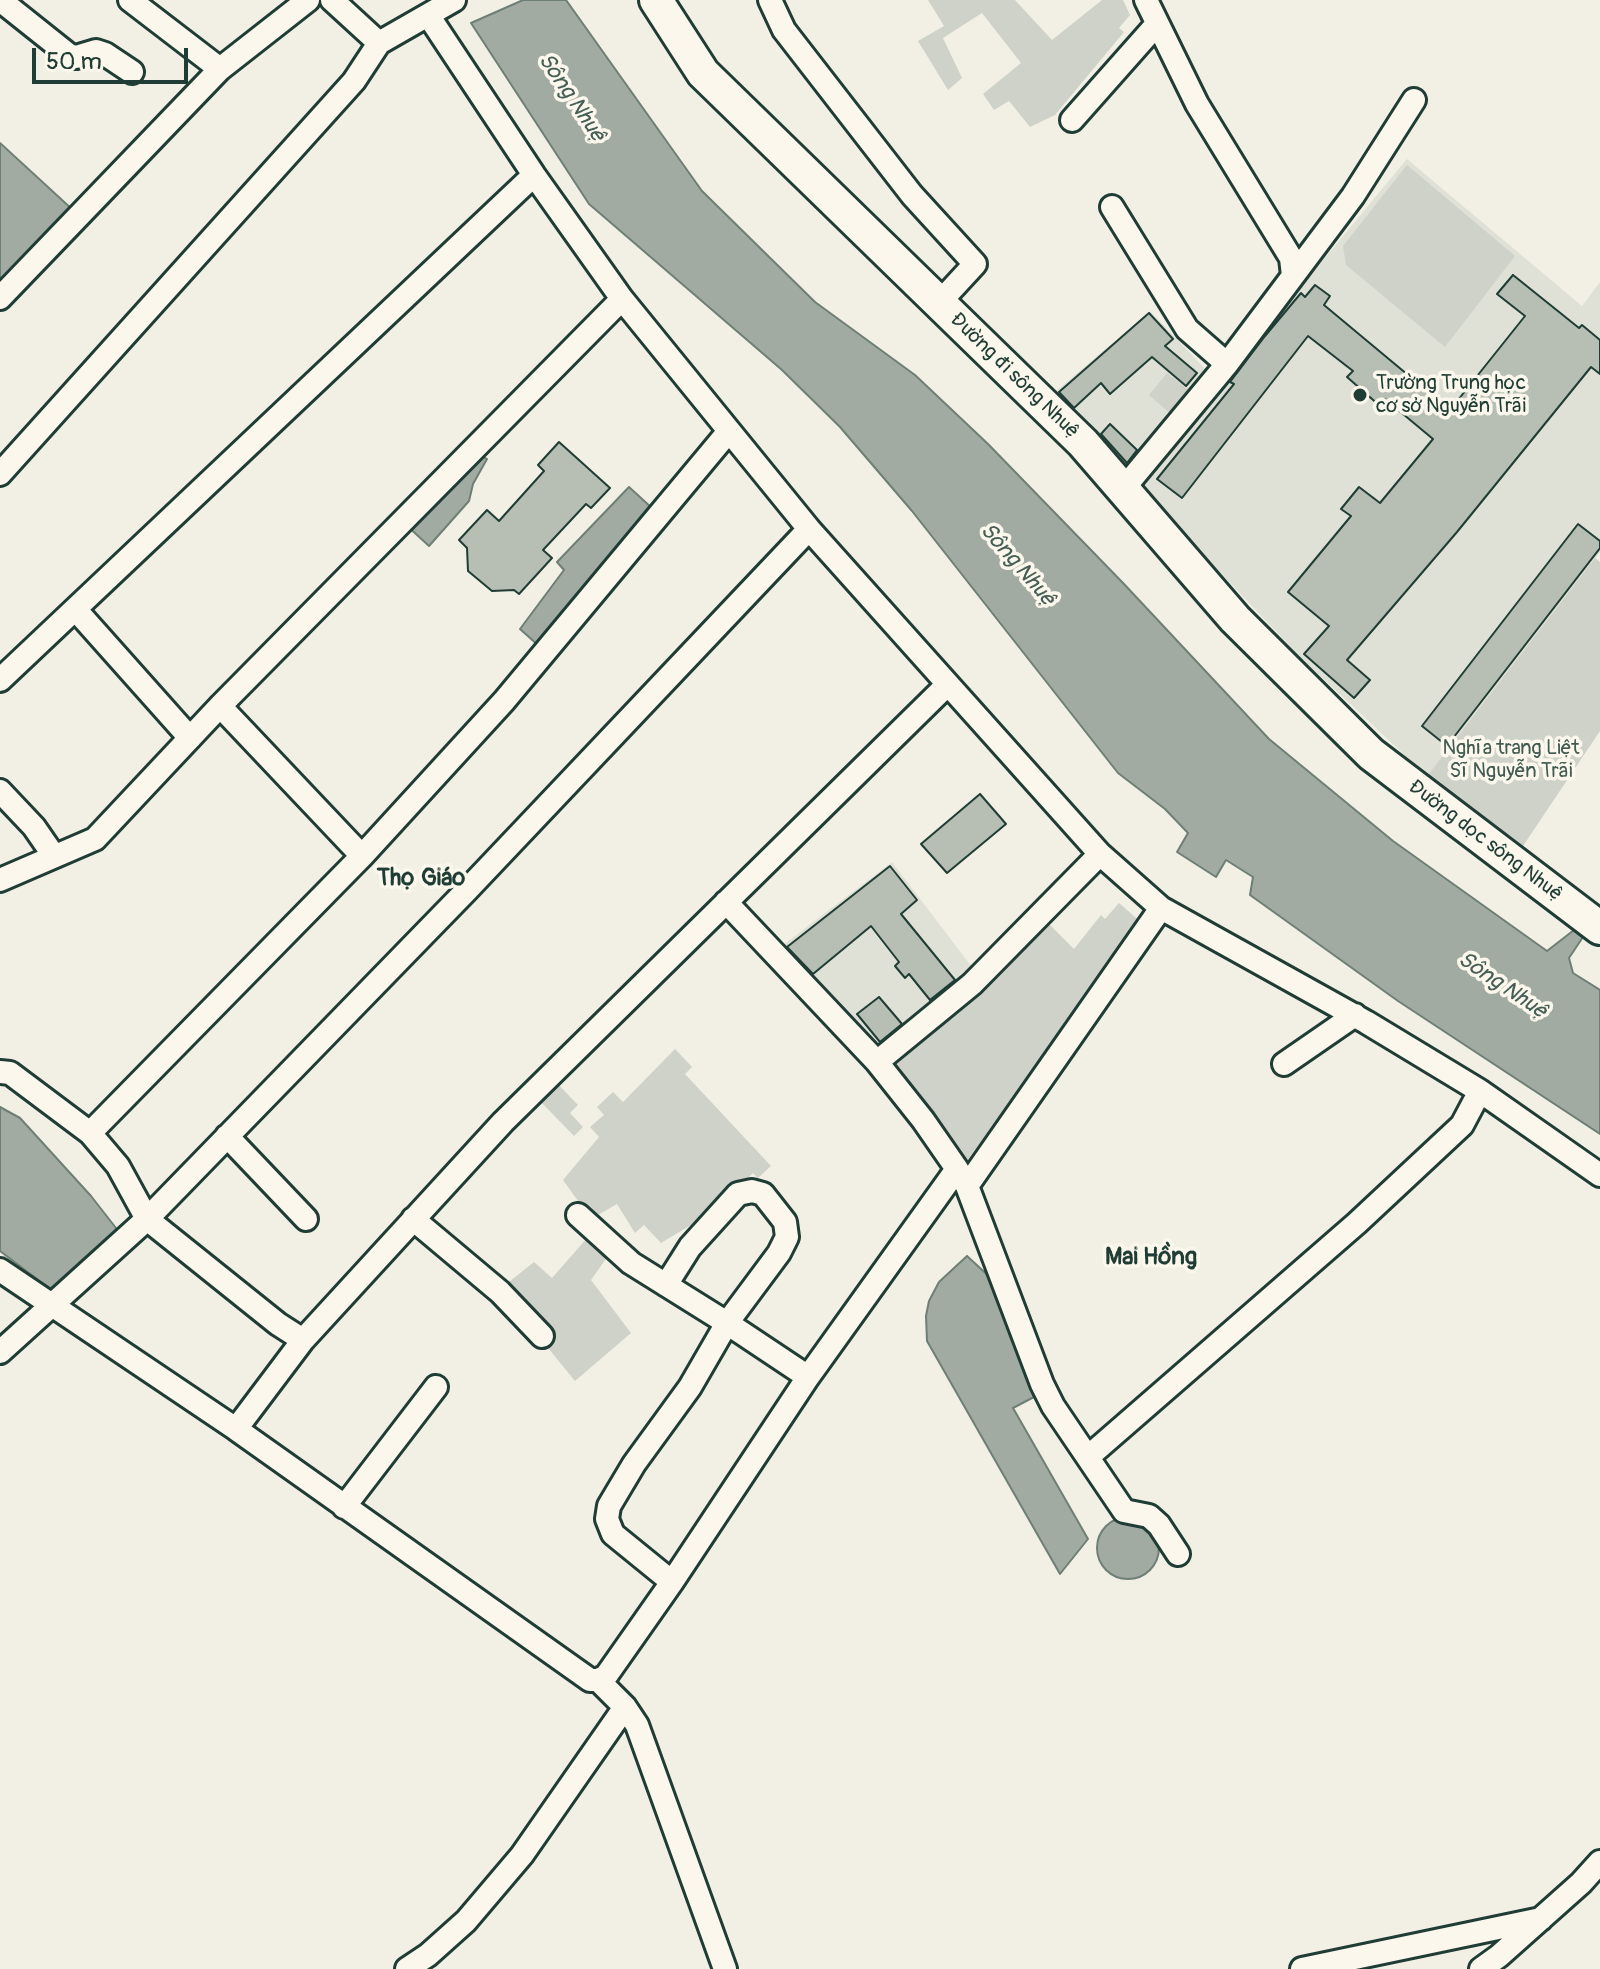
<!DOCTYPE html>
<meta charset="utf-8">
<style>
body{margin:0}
#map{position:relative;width:1600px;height:1969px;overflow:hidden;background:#f2f0e5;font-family:Pangolin,sans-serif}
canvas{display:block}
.scale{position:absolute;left:32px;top:48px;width:156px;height:36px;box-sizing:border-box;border:4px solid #1f3d34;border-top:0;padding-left:10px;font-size:24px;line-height:28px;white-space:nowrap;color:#1f3d34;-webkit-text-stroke:6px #fbf7ec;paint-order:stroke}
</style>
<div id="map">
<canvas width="1600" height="1969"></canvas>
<div class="scale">50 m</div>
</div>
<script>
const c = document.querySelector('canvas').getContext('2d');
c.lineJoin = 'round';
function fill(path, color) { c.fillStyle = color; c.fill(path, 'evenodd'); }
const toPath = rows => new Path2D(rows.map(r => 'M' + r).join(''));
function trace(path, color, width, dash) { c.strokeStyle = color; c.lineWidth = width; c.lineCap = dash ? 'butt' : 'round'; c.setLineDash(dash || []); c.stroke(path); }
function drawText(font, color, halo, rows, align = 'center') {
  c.font = font + ' Pangolin,sans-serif'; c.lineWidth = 7; c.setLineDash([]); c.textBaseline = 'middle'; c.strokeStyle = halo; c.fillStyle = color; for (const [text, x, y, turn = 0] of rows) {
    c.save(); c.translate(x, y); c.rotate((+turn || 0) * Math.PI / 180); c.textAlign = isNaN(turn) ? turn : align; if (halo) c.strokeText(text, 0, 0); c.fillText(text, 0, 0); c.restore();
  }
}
fill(toPath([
 [1407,159,1582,306,1600,282,1600,552,1427,776,1299,656,1137,484],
 [1150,311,1208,372,1129,471,1055,392],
 [892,862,975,971,877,1057,779,948]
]), '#e0e1d6');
fill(toPath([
 [928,0,1015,0,1052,40,1102,0,1123,0,1130,15,1119,28,1124,32,1055,115,1030,127,1009,101,994,110,983,94,1021,63,982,13,943,38,962,78,948,90,918,41,944,26],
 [1407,165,1515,256,1445,347,1346,265,1343,246],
 [1167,373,1190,391,1171,414,1149,395],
 [1595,558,1600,562,1600,731,1521,849,1427,776],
 [1119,903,1143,924,963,1166,886,1065,992,980,1049,924,1074,949,1101,915,1105,919],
 [675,1049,692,1067,685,1074,771,1166,758,1178,753,1173,716,1210,661,1243,644,1225,635,1233,617,1204,591,1219,563,1180,599,1137,590,1127,604,1115,597,1107,613,1092,623,1102],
 [554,1080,578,1105,570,1113,583,1127,574,1136,536,1097],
 [588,1237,610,1253,591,1280,631,1333,575,1381,500,1289,534,1262,552,1278]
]), '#cfd2c8');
const water = toPath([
 [523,0,566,0,702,191,815,302,915,375,988,444,1124,584,1269,739,1393,841,1547,951,1574,930,1583,937,1569,958,1573,973,1600,990,1600,1134,1398,1001,1250,895,1253,877,1226,860,1216,877,1177,852,1188,833,1165,809,1118,773,912,511,840,427,782,370,589,204,471,23,523,0],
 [0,143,74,211,7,284,0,277,0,143],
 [475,452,487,459,473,484,469,501,429,546,405,524,475,452],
 [629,487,653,509,539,646,520,629,564,570,557,562,629,487],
 [0,1107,20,1118,91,1196,116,1228,115,1236,58,1295,0,1251,0,1107],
 [967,1256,993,1280,1034,1397,1013,1408,1088,1539,1060,1574,927,1341,926,1316,929,1301,939,1282,967,1256],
 '1097 1548a31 31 0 1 1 62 0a31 31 0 1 1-62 0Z'
]);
fill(water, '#a2aba1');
trace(water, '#6e7f75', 2);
const building = toPath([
 [1513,275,1579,328,1582,325,1600,340,1600,374,1591,367,1457,532,1347,660,1370,680,1354,698,1304,654,1329,626,1288,592,1351,516,1341,509,1359,487,1380,503,1433,439,1385,399,1380,406,1347,377,1353,371,1308,336,1182,498,1157,479,1234,384,1230,382,1265,336,1301,293,1305,297,1315,285,1330,296,1324,305,1450,410,1525,316,1497,294,1513,275],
 [1149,313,1173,339,1165,346,1197,373,1186,386,1152,357,1110,394,1101,383,1074,408,1059,392,1149,313],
 [1110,424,1137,450,1127,463,1101,434,1110,424],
 [559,442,610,488,591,508,586,504,543,550,552,558,519,594,514,590,492,591,468,571,467,548,459,540,487,510,499,521,544,471,538,465,559,442],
 [1578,524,1600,541,1600,548,1447,746,1422,726,1578,524],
 [980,794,1006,824,947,873,921,844,980,794],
 [890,866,917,900,901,914,955,980,930,1000,909,974,905,978,895,966,899,962,871,926,813,974,787,947,890,866],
 [879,997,902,1024,880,1042,857,1014,879,997]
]);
fill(building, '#b7beb3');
trace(building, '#1f3d34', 2);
const street = toPath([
 [0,0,69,55,76,57,96,51,105,54,132,72],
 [130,0,220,69],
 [332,0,379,43],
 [770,0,784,30,912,195,975,264,939,303],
 [428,15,534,175,622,299,809,529,1100,854,1161,908,1366,1022,1480,1091,1600,1175],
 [1072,120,1157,24],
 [1112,207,1187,329,1227,364],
 [1293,276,1353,196,1414,100],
 [0,298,220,69,308,0],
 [0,474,354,81,379,43,454,0],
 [1124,488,1227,364,1293,276,1291,258,1197,104,1146,0],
 [76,610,190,738],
 [0,680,534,175],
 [220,706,362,856,504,701,729,431],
 [0,791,34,827,54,856],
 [0,880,95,839,220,706,622,299],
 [726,902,877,1062,923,1120,957,1169],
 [877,1062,972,984,1100,854],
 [1284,1064,1355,1015],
 [0,1072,10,1073,90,1133,118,1166,147,1219,278,1324,303,1340,503,1122,947,685],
 [90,1133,362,856],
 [227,1136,306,1219],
 [967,1186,1042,1384,1053,1406,1124,1511,1149,1516,1159,1525,1178,1554],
 [578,1215,631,1263,727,1323,808,1377],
 [413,1219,500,1292,542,1336],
 [0,1270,236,1429,590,1680,598,1680,606,1676,672,1582,808,1377,957,1169,967,1186,1161,908],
 [666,1285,690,1247,738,1194,752,1191,763,1194,785,1222,787,1237,779,1253,727,1323,690,1387,634,1464,609,1506,607,1519,613,1534,672,1582],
 [0,1352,147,1219,467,890,809,529],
 [236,1429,303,1340],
 [1088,1457,1357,1223,1462,1125,1480,1091],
 [344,1507,436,1387],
 [598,1680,625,1707,637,1725,725,1969],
 [407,1969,428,1955,466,1921,522,1855,625,1707],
 [1302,1969,1541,1919],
 [1481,1969,1499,1956,1581,1883,1600,1862]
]);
const secondary = toPath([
 [656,0,703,73,1083,443,1235,619,1371,754,1600,928]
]);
trace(street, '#1f3d34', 28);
trace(secondary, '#1f3d34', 38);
trace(street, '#fbf7ec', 22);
trace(secondary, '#fbf7ec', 32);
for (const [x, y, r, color] of [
 [1360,395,8,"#1f3d34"]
]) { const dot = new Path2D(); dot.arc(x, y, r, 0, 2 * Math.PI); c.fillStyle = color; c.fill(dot); trace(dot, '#fbf7ec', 3); }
drawText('20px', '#1f3d34', '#fbf7ec', [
 ["Đường đi sông Nhuệ",1014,376,44],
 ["Đường dọc sông Nhuệ",1485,841,37]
]);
drawText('20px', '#1f3d34', '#fbf7ec', [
 ["Trường Trung học",1376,384],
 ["cơ sở Nguyễn Trãi",1376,407]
], 'left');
drawText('20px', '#425b52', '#fbf7ec', [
 ["Nghĩa trang Liệt",1511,749],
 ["Sĩ Nguyễn Trãi",1511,772]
]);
drawText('italic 22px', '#465e55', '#fbf7ec', [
 ["Sông Nhuệ",571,98,56],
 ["Sông Nhuệ",1017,565,49],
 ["Sông Nhuệ",1502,986,34]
]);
drawText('bold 24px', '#1f3d34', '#fbf7ec', [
 ["Thọ Giáo",421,879],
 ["Mai Hồng",1151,1258]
]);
</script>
